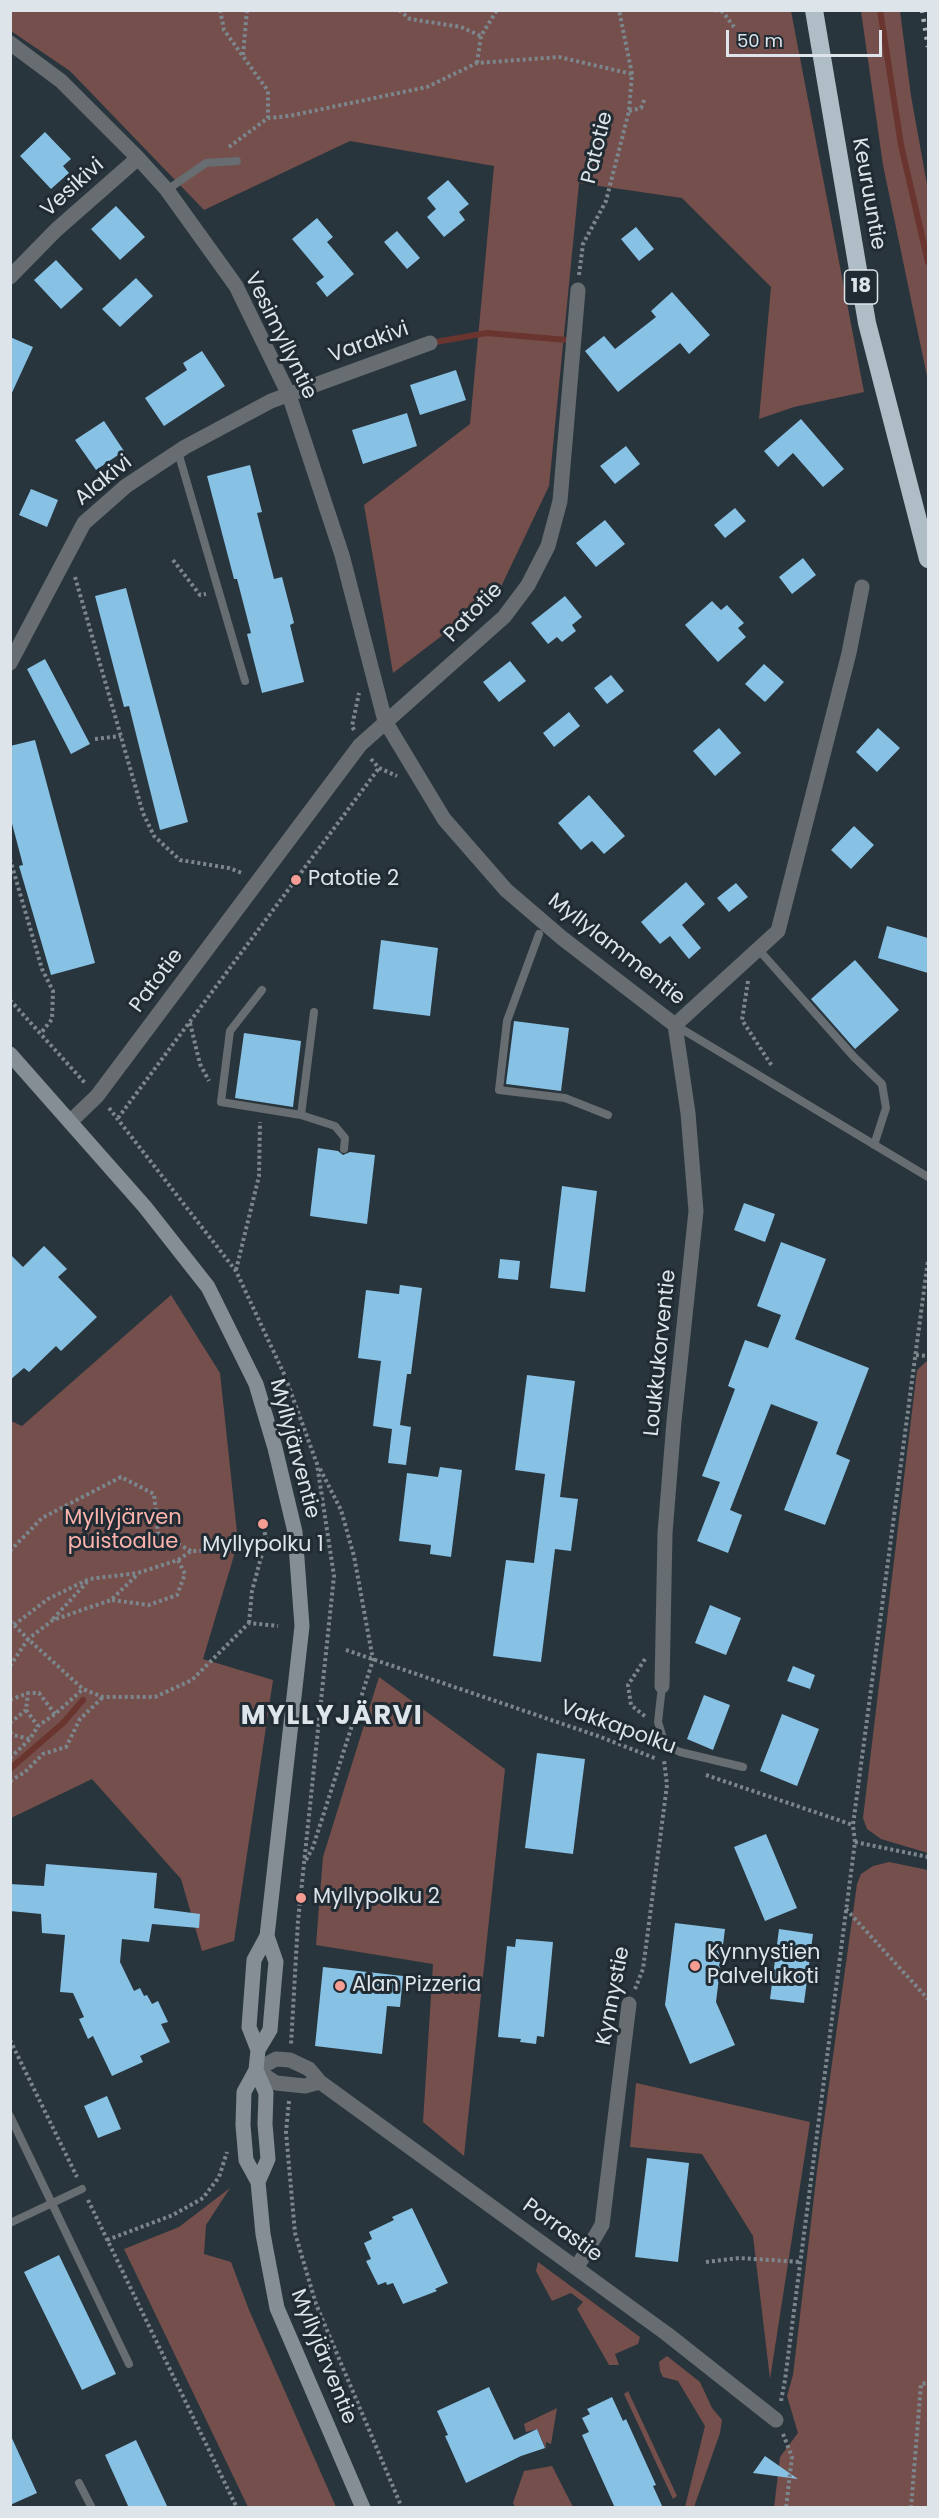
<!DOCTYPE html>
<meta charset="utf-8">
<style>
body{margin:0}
#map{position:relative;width:939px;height:2518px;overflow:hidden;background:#29353d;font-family:Poppins,sans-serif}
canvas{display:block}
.frame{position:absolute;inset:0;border:12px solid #dde5ea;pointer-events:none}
.scale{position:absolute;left:726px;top:30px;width:156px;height:27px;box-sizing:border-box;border:3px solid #dde5ea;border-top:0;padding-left:8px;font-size:18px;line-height:21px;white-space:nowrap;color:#dde5ea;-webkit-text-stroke:4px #202b33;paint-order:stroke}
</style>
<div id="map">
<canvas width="939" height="2518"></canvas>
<div class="frame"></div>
<div class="scale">50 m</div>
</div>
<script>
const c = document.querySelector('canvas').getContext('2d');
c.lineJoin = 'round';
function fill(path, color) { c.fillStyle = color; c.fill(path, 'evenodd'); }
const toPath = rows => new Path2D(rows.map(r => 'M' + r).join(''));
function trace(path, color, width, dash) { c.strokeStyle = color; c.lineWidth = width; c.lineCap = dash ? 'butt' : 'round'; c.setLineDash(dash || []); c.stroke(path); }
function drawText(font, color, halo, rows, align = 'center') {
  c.font = font + ' Poppins,sans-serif'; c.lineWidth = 6; c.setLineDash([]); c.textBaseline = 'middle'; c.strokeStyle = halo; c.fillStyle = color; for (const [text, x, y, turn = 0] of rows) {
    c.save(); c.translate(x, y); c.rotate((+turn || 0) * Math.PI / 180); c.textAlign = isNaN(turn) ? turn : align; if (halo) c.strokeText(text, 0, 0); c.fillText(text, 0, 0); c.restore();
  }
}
fill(toPath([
 [10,11,791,11,864,392,794,407,759,419,771,287,682,198,579,183,549,486,498,593,393,673,364,505,470,424,494,166,350,141,204,210,70,71,11,31],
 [861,11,900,11,911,96,928,190,928,381,883,165],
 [171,1295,220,1373,238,1542,203,1659,273,1680,234,1941,202,1951,181,1879,92,1779,11,1818,11,1421,22,1426],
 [928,1360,928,1853,881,1839,867,1829,863,1818,917,1370],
 [379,1677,505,1769,464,2156,423,2122,433,1964,316,1945,323,1857],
 [889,1862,928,1870,928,2507,774,2508,780,2457,798,2433,787,2396,793,2375,817,2171,857,1884,861,1874,873,1866],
 [636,2083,810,2122,770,2379,753,2236,702,2154,630,2147],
 [230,2188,206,2225,204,2254,231,2262,249,2310,336,2507,248,2507,124,2249,179,2227],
 [538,2262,640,2337,638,2344,615,2354,619,2365,609,2365,577,2309,583,2302,571,2293,552,2301,536,2271],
 [667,2356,700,2382,712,2408,722,2420,720,2433,694,2507,685,2507,705,2426,678,2381,663,2377,660,2371,659,2362],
 [628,2391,677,2496,673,2499,624,2394],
 [557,2408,551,2444,546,2442,546,2449,537,2429,526,2432,524,2424],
 [552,2466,573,2507,515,2507,513,2503,524,2471]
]), '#754f4b');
trace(toPath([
 [880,10,901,145,928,262],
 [430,343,487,333,567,340],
 [10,1769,63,1723,83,1700]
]), '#6a342f', 6);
fill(toPath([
 [45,132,71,159,63,166,69,173,51,189,20,156],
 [448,180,469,204,459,212,465,220,444,237,427,217,436,209,427,198],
 [116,206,145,237,120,260,91,229],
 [317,218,333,237,327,242,354,274,327,297,316,283,324,277,292,239],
 [636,227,654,249,639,261,621,239],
 [397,231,420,258,407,269,384,242],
 [56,260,83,289,61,309,34,280],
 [136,278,153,296,120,327,102,309],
 [672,292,710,335,689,354,680,343,618,392,585,351,604,336,615,349,656,317,651,311],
 [10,337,33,347,10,397],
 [202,351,225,386,164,426,145,398,187,370,183,363],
 [456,370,466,400,420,415,410,385],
 [407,413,417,446,363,464,352,430],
 [801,419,844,469,823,487,793,453,778,467,764,451],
 [104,421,124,451,96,470,75,440],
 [626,446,640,464,615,484,600,466],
 [250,465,262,512,257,513,274,579,282,577,294,623,290,625,304,682,262,693,247,634,251,633,237,579,234,579,207,476],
 [31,489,58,500,47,527,19,515],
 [735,508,746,521,725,538,714,525],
 [605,520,625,544,596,567,576,543],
 [803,558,816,575,792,594,779,577],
 [126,588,188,822,160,830,129,706,124,707,95,596],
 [565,596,582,617,572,625,576,631,562,642,557,637,548,644,531,623],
 [712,601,721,610,727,605,744,623,738,628,746,637,718,662,685,625],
 [45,659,90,744,71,754,27,669],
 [510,661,526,681,499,702,483,682],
 [764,664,784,682,765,702,745,684],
 [611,675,624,691,607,704,594,688],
 [569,712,580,726,554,747,543,733],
 [719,728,741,753,715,776,693,751],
 [878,728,900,748,877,772,856,752],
 [35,740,95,963,51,975,19,866,23,865,10,816,10,746],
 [589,795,625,836,604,854,592,841,581,850,558,823],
 [854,826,874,845,851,869,831,850],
 [686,882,705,904,682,925,701,948,689,959,670,936,660,944,641,922],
 [736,883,748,897,729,912,717,898],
 [887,926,928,938,928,973,878,958],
 [381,940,438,948,430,1016,373,1009],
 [855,960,899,1010,855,1049,811,999],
 [514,1021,569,1028,561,1091,506,1084],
 [244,1033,301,1041,293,1107,235,1098],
 [318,1148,338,1151,343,1155,350,1152,375,1155,367,1224,310,1216],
 [562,1186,597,1191,585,1292,550,1288],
 [744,1203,775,1214,765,1242,734,1230],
 [781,1242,826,1259,795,1339,869,1368,836,1454,850,1460,825,1525,784,1510,818,1422,771,1404,730,1510,742,1515,728,1553,697,1541,720,1482,702,1476,735,1389,728,1386,745,1340,768,1348,781,1315,757,1306],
 [44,1246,67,1269,58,1277,97,1317,61,1351,56,1346,29,1372,24,1368,10,1380,10,1254,23,1267],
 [500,1259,520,1261,518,1280,498,1278],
 [400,1285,422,1288,411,1374,407,1374,400,1425,411,1427,406,1465,388,1463,392,1429,373,1426,381,1361,358,1358,366,1290,399,1294],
 [527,1375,575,1381,560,1497,578,1499,571,1551,555,1549,541,1662,493,1656,506,1560,534,1563,545,1474,515,1470],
 [440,1467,462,1470,451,1557,430,1554,431,1545,399,1541,407,1473,438,1477],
 [710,1605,741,1618,726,1655,695,1643],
 [793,1666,815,1675,810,1689,787,1681],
 [704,1695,730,1705,713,1750,687,1739],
 [782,1714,819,1729,797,1786,760,1771],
 [537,1753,585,1759,573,1854,525,1848],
 [766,1834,797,1908,765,1921,734,1847],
 [46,1864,157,1873,154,1908,200,1914,199,1928,152,1924,149,1942,122,1939,120,1962,134,1991,140,1988,144,1996,147,1995,152,2004,158,2001,168,2022,161,2024,170,2042,140,2056,143,2062,112,2076,93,2036,88,2039,79,2019,84,2017,73,1993,60,1992,65,1935,42,1933,41,1914,10,1911,10,1884,44,1886],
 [675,1923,725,1929,716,2002,735,2045,690,2064,665,2005],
 [779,1929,813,1934,804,2003,770,1999],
 [516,1939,553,1942,544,2037,537,2036,536,2044,520,2042,521,2039,498,2037,507,1946,515,1947],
 [323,1967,403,1976,400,2007,387,2006,382,2054,315,2046],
 [107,2096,121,2129,98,2138,84,2106],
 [647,2158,689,2163,678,2262,635,2257],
 [412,2208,448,2283,435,2289,437,2291,403,2304,393,2283,387,2285,386,2282,378,2285,366,2261,371,2259,364,2243,372,2239,369,2232,394,2220,392,2217],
 [59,2255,116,2374,82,2390,24,2272],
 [489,2387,514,2440,537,2429,545,2448,521,2456,466,2483,445,2436,448,2435,437,2411],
 [612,2397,623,2421,626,2419,656,2485,653,2486,663,2508,615,2508,582,2435,589,2432,582,2418,590,2414,587,2409],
 [10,2434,37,2493,10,2505],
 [136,2440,168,2508,129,2508,105,2455],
 [765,2456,798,2479,753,2473]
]), '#87c1e4');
trace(toPath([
 [220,10,224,30,268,91,268,118],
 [399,10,410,19,461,27,481,36],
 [715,10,723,12,734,27],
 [243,55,247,10],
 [477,63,481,36,497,10],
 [629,111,641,108,645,98],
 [229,147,268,118,289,116,427,87,477,63,559,57,632,74],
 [579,275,583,244,606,201,629,111,632,74,619,10],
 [173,560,200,595,206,594],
 [75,577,143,813,154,836,180,860,229,868,242,873],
 [354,730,352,726,359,693],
 [95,739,121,736],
 [371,759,379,768,397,776],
 [10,859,42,969,53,991,52,1019,41,1033],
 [748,981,742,1020,772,1066],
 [10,1000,85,1083],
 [190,1023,200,1064,209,1081],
 [109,1108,236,1271,285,1376,317,1464,334,1576,298,1921,291,2045],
 [118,1118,379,768],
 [236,1270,259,1176,260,1122],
 [916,1355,928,1356],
 [10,1551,42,1518,121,1477,154,1494,158,1533,191,1551],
 [112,1600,149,1605,177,1595,185,1574,178,1560],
 [53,1619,87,1582],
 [10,1621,28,1639,53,1620,111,1600,138,1574],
 [249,1623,252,1591,266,1539,263,1524],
 [14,1625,48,1599,89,1579,138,1573,178,1560,191,1551,244,1550,266,1539],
 [346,1650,598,1736,657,1759],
 [645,1659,628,1685,631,1705,646,1717],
 [10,1666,28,1639,83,1689,103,1697,155,1697,192,1680,249,1623,278,1626],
 [10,1700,28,1693,39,1693,55,1714],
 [26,1710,38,1726],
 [10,1723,26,1710,28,1693],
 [10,1732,13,1735,30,1739],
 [10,1758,30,1739,38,1726,55,1714,83,1689],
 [706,1775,853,1825],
 [10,1781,25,1772,43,1754,66,1747,80,1719,103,1697],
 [855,1842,928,1857],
 [306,1860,313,1847,373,1660,354,1556,341,1510,319,1467],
 [846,1909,928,1999],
 [635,1989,643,1969,667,1785,664,1760],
 [10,2040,77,2177],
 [289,2101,286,2132,295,2233,316,2304,402,2508],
 [88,2200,237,2508],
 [107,2240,173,2215,203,2198,219,2177,227,2152],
 [706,2262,739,2258,801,2262],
 [781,2401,785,2380,855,1842,853,1825,928,1260],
 [783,2434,792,2457,786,2508],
 [911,2508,921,2384,928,2383]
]), '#7c868d', 4, [3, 3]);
trace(toPath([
 [167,190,206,163,237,161],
 [178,452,245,681],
 [539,934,507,1021,499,1090,565,1098,608,1115],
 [758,949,854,1057,882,1084,886,1108,874,1145],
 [262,990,230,1031,221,1102,301,1115,314,1012],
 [675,1025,928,1177],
 [301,1115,335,1126,345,1138,344,1149],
 [662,1686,658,1722,665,1745,680,1752,743,1767],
 [10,2116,129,2364],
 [10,2223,82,2189],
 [79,2483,92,2508]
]), '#676d71', 8);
trace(toPath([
 [10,43,61,81,138,158,167,190,236,286,289,395,342,555,385,721,444,819,506,890,562,938,675,1025],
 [10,277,56,230,138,158],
 [10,663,84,523,126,486,185,447,271,401,430,343],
 [675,1025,778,931,849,653,862,587],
 [71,1121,97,1096,360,745,504,617,528,585,548,546,560,501,578,290],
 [662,1686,665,1533,674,1421,696,1211,688,1113,675,1025],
 [320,2082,305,2086,276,2083,256,2070,276,2059,290,2060,309,2069,320,2082,667,2334,776,2420],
 [577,2267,602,2225,629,2004]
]), '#676d71', 15);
trace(toPath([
 [10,1054,145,1207,208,1287,256,1384,275,1448,295,1532,302,1626,267,1936,254,1960,249,2027,258,2050,256,2070,244,2092,243,2125,246,2160,258,2182,263,2234,277,2308,363,2508],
 [258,2050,270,2030,275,1972,276,1962,267,1936],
 [256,2070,266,2093,265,2124,268,2159,258,2182]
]), '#848e94', 15);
trace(toPath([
 [814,10,867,323,928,559]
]), '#aebdc6', 18);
trace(toPath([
 [922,10,928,47]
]), '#aeb7bd', 4.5, [3, 6]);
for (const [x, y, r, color] of [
 [296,880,6,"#f59c93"],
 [263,1524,6,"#f59c93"],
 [301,1898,6,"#f59c93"],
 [695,1966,6,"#f59c93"],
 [340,1986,6,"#f59c93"]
]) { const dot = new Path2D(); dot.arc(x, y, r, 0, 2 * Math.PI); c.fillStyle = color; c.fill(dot); trace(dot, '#202b33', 2); }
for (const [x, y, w] of [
 [861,287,33]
]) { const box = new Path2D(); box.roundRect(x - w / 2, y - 17, w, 34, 4.5); c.fillStyle = '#202b33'; c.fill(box); trace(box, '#dde5ea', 1.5); }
drawText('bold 20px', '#dde5ea', null, [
 ["18",861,287]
]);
drawText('21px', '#dde5ea', '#202b33', [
 ["Patotie",598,148,-76],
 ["Vesikivi",73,188,-42],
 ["Keuruuntie",868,194,80],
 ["Vesimyllyntie",280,336,64],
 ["Varakivi",369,343,-20],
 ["Alakivi",104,481,-39],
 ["Patotie",474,613,-46],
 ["Myllylammentie",616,950,38],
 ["Patotie",157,981,-53],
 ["Loukkukorventie",661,1353,-84],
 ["Myllyjärventie",294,1449,75],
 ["Vakkapolku",618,1728,20],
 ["Kynnystie",614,1996,-79],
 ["Porrastie",562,2231,36],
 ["Myllyjärventie",323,2357,68]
]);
drawText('21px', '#dde5ea', '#202b33', [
 ["Patotie 2",308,880],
 ["Myllypolku 1",263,1546,"center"],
 ["Myllypolku 2",313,1898],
 ["Kynnystien",707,1954],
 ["Palvelukoti",707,1978],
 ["Alan Pizzeria",352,1986]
], 'left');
drawText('21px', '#fcb3ab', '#202b33', [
 ["Myllyjärven",123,1519],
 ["puistoalue",123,1543]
]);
c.letterSpacing = '1.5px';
drawText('bold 27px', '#dde5ea', '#202b33', [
 ["MYLLYJÄRVI",332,1717]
]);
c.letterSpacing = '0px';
</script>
